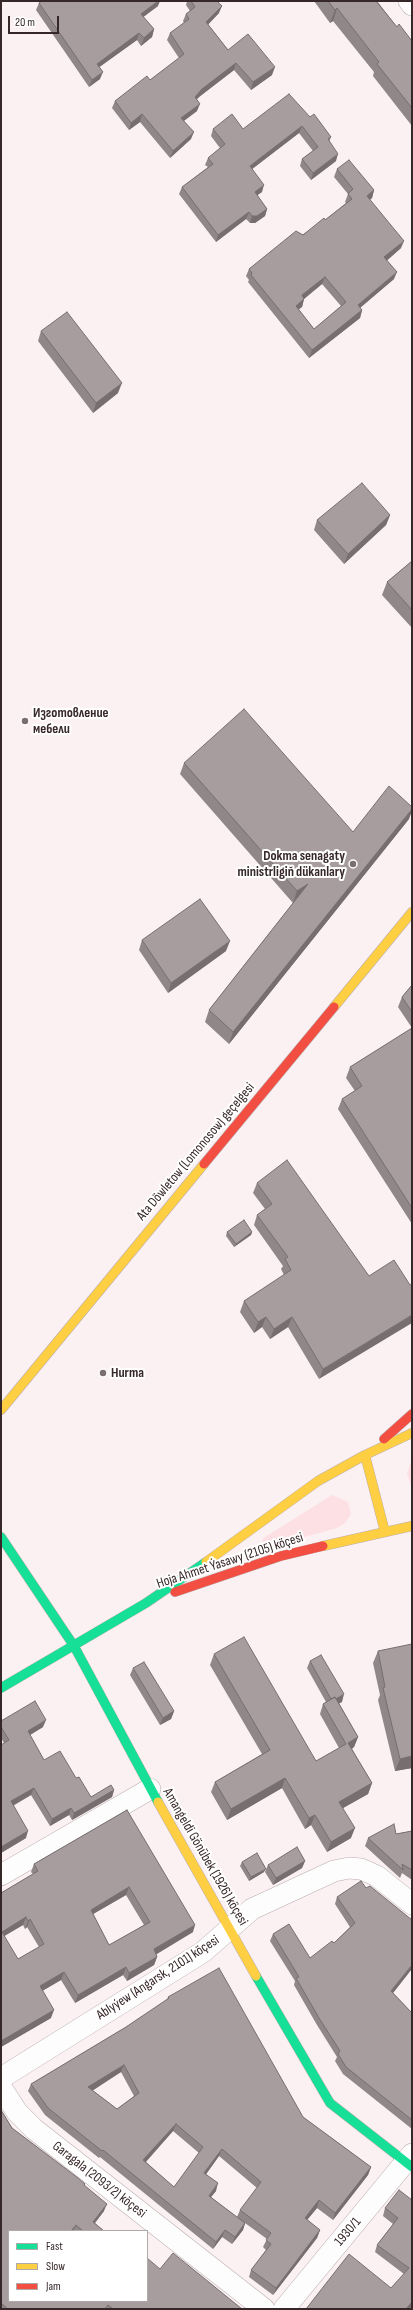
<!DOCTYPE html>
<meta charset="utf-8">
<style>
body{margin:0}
#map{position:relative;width:413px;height:2310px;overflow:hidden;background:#fbf1f2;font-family:"Sofia Sans Condensed",sans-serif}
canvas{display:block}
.frame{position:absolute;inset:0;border:2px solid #362728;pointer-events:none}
.legend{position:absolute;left:8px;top:2230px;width:140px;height:72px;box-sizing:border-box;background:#fff;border:1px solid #afa9a9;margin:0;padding:5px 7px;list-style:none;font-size:12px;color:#362728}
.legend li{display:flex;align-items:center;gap:8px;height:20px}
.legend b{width:20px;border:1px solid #afa9a9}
.scale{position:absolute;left:8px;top:16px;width:51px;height:18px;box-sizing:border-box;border:2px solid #362728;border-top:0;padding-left:5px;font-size:12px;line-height:14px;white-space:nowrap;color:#362728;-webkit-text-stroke:3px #fff;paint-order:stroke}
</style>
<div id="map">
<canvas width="413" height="2310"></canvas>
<div class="frame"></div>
<ul class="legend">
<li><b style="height:5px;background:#16e098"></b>Fast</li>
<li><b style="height:5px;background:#ffcf43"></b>Slow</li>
<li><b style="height:5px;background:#f24e42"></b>Jam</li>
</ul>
<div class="scale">20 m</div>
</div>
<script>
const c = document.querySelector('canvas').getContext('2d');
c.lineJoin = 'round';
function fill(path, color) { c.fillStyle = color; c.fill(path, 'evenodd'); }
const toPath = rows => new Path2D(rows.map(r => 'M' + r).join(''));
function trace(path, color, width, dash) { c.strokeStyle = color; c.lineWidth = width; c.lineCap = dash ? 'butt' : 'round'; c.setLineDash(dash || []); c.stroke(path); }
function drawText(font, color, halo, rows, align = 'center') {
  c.font = font + ' "Sofia Sans Condensed",sans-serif'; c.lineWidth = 4; c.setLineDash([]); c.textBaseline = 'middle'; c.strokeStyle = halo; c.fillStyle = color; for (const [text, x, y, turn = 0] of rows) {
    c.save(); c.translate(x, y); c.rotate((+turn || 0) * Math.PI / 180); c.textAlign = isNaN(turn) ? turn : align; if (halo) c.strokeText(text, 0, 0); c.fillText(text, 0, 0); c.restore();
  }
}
fill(toPath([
 [412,1458,412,1488,407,1474],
 [332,1495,348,1502,351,1514,345,1523,337,1528,269,1547,263,1545,263,1539,265,1537]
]), '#fde0e3');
const street = toPath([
 [409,1,412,5],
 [1,1875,150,1789],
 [1,2078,203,1952,252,1909,334,1871,349,1868,361,1869,377,1876,412,1904],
 [1,2087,17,2112,34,2129,264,2309],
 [284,2309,412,2154]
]);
const fast = toPath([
 [1,1537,74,1646,158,1802],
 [1,1688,146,1603,206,1562],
 [256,1976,330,2103,412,2167]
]);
const slow = toPath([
 [334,1007,412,912],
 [1,1410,204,1164],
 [365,1455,385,1532],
 [323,1546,412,1526],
 [206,1562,318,1481,365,1455,412,1433],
 [158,1802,256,1976]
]);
const jam = toPath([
 [204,1164,334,1007],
 [384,1439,412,1414],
 [175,1592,281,1556,323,1546]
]);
trace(street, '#baaeaf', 22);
trace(fast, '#baaeaf', 10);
trace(slow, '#baaeaf', 10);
trace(jam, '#baaeaf', 10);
trace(street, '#fefdfd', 21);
trace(fast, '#16e098', 9);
trace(slow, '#ffcf43', 9);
trace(jam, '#f24e42', 9);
fill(toPath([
 [187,1,217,1,219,13,208,24,228,50,272,75,251,90,234,70,199,97,197,99,197,111,184,121,191,139,170,158,140,122,129,130,112,108,115,101,150,80,179,58,167,40,170,33,184,23,183,21,186,14,190,11,186,5],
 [314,1,377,1,397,27,412,41,412,126,373,76,374,72,333,21,330,23],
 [39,3,158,6,143,17,154,29,152,37,141,46,137,40,99,67,100,79,89,87,36,10],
 [310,117,331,137,329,142,336,161,311,180,300,166,302,159,313,151,299,133,252,169,262,192,257,195,267,209,265,216,255,223,250,223,246,219,216,242,179,194,182,187,208,167,205,165,208,158,220,148,211,136,213,129,243,129],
 [337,169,374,190,372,198,370,200,401,248,387,260,394,279,360,308,362,310,360,318,309,358,248,282,249,280,246,276,249,269,325,220,346,203,345,202,348,194,334,177],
 [322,284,341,306,314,329,298,309,302,307,304,299],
 [41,331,118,393,93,413,38,341],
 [390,515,386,525,344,564,314,530,317,520],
 [412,561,412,628,382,595,387,582],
 [184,763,353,832,409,819,229,1044,205,1022,209,1010,293,903,180,774],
 [142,940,226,951,168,993,139,950],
 [412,985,412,1224,338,1109,342,1099,355,1091,346,1078,350,1067,412,1028,398,1007,402,997],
 [257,1183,369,1276,319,1379,288,1327,270,1339,262,1327,254,1333,240,1312,244,1301,284,1275,281,1269,283,1266,254,1225,257,1215,265,1209,253,1193],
 [227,1232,252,1232,251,1235,234,1247,226,1236],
 [378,1651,412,1768,395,1771,378,1700,380,1695,373,1663],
 [214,1654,316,1761,339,1748,320,1714,323,1704,326,1702,307,1668,310,1661,342,1702,339,1703,358,1737,354,1747,352,1749,372,1783,368,1794,343,1808,351,1838,327,1852,311,1825,305,1829,282,1788,227,1820,211,1792,215,1782,262,1754,210,1665],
 [133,1668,174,1711,171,1719,160,1725,130,1675],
 [1,1721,43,1727,30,1735,44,1760,76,1778,91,1797,114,1790,112,1797,72,1820,69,1815,50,1826,31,1795,13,1806,26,1838,1,1853,4,1743,1,1738],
 [127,1810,193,1932,156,1954,157,1957,154,1965,127,1981,123,1975,75,2003,61,1980,42,1991,51,2018,1,2047,1,1893,33,1874,31,1872,34,1864],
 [126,1895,144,1925,109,1945,93,1914],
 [23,1925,25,1929,27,1927,39,1947,18,1959,4,1936],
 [412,1831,412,1880,402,1873,400,1878,365,1846,368,1838,396,1834],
 [305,1861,302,1868,273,1885,265,1872,268,1865],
 [242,1862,264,1872,249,1881,240,1866],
 [366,1888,412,1920,412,1970,411,1970,393,1993,412,2013,412,2129,343,2074,335,2061,337,2057,317,2025,294,1985,295,1981,270,1941,273,1934,310,1958,334,1943,350,1927,335,1904,337,1897],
 [168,1997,303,2117,371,2167,368,2175,333,2220,317,2208,307,2220,320,2230,317,2238,273,2295,249,2277,251,2270,266,2250,263,2247,267,2239,245,2223,243,2230,232,2244,222,2237,213,2249,100,2157,99,2158,45,2115,28,2091,31,2084,126,2027,167,2000],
 [121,2072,134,2096,117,2109,92,2090],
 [173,2131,199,2153,174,2187,146,2162],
 [219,2156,257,2188,240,2210,237,2217,211,2197,216,2191,206,2174],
 [1,2110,12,2128,85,2184,84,2186,104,2211,95,2223,104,2231,9,2231,9,2301,160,2269,242,2309,1,2309],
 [412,2200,412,2307,411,2307,410,2309,306,2309,391,2288,404,2274,375,2252,377,2245,393,2224,383,2216,385,2208]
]), '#908788');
fill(toPath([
 [158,1,160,1,158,6,138,21,141,14],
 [222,6,219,13,204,29,206,22],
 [337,8,333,21,330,23,335,10],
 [154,29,152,37,141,46,144,38],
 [139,33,137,40,94,71,97,64],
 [236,63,234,70,199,97,192,104,195,97,202,89],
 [275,67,272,75,251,90,253,82],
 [103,72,100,79,89,87,92,80],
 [200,104,197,111,178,125,181,118],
 [142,114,140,122,129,130,131,123],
 [302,126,299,133,247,173,250,166],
 [194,132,191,139,170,158,173,151],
 [338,154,336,161,311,180,313,173],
 [264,185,262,192,252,199,255,192],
 [374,190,372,198,364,204,367,196],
 [267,209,265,216,255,223,250,223,252,216],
 [249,212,246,219,216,242,218,235],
 [404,241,401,248,382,265,384,257],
 [397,272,394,279,355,312,358,305],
 [325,277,322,284,299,303,302,295],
 [304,299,302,307,293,314,296,306],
 [362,310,360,318,309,358,312,350],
 [122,383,118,393,93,413,96,403],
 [390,515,386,525,344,564,348,554],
 [412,809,412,811,409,819,229,1044,233,1032],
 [308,884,293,903,297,891],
 [230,941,226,951,168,993,171,983],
 [252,1232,251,1235,234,1247,236,1244],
 [412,1315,412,1323,319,1379,323,1369],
 [266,1317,262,1327,254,1333,258,1322],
 [292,1317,288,1327,270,1339,274,1329],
 [344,1694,342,1702,330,1708,332,1701],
 [174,1711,171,1719,160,1725,163,1718],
 [46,1720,43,1727,25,1738,28,1731],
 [358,1737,354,1747,344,1753,348,1743],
 [412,1756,412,1768,395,1771,400,1759],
 [285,1778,282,1788,227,1820,231,1809],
 [372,1783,368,1794,336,1812,339,1802],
 [34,1788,31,1795,8,1808,11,1801],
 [114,1790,112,1797,72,1820,74,1813],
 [71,1808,69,1815,50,1826,52,1819],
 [315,1815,311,1825,305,1829,309,1818],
 [355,1828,351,1838,327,1852,331,1842],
 [28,1831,26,1838,1,1853,1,1847],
 [305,1861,302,1868,273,1885,276,1878],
 [266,1869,264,1872,249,1881,251,1877],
 [129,1887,126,1895,88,1917,91,1910],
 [26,1917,23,1925,1,1938,2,1932],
 [30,1919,27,1927,25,1929,28,1921],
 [195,1925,193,1932,152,1957,154,1949],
 [157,1957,154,1965,127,1981,129,1973],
 [412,1965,411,1970,389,1998,391,1991],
 [126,1967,123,1975,75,2003,78,1995],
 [64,1972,61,1980,37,1994,40,1986],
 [54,2010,51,2018,1,2047,1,2041],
 [124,2065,121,2072,86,2095,88,2087],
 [176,2124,173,2131,141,2167,143,2160],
 [222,2149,219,2156,202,2180,204,2173],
 [371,2167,368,2175,333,2220,335,2213],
 [218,2183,216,2191,206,2203,209,2196],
 [319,2200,317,2208,302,2226,305,2218],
 [107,2204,104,2211,90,2229,93,2222],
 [245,2223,243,2230,232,2244,235,2237],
 [76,2225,73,2231,71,2231],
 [225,2230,222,2237,213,2249,216,2242],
 [320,2230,317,2238,273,2295,276,2288],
 [412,2302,412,2305,410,2309,406,2309]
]), '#766e6f');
const building = toPath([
 [42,1,158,1,141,14,154,29,144,38,139,33,97,64,103,72,92,80,39,3,42,1],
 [191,1,217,1,222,6,206,22,228,50,248,34,275,67,253,82,236,63,202,89,195,97,200,104,181,118,194,132,173,151,142,114,131,123,115,101,147,76,150,80,184,54,170,33,189,19,186,14,195,7,191,1],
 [328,1,376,1,397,27,399,24,412,41,412,108,377,64,379,62,337,8,335,10,328,1],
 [289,94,310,117,314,114,331,137,328,139,338,154,313,173,302,159,318,147,302,126,250,166,264,185,255,192,267,209,257,216,252,216,249,212,218,235,182,187,213,164,208,158,225,144,213,129,232,114,243,129,289,94],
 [349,160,374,190,367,196,404,241,384,257,397,272,358,305,362,310,312,350,251,275,252,273,249,269,296,231,303,235,324,218,325,220,352,199,348,194,353,189,337,169,349,160],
 [325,277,346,302,314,329,296,306,304,299,302,295,325,277],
 [67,312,122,383,96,403,41,331,67,312],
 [362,483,390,515,348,554,317,520,362,483],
 [412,561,412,610,387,582,412,561],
 [244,709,353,832,389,786,412,807,412,809,233,1032,209,1010,308,884,297,891,184,763,244,709],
 [200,899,230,941,171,983,142,940,200,899],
 [412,985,412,1012,402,997,412,985],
 [412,1028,412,1208,342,1099,362,1086,350,1067,412,1028],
 [287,1160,369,1276,394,1260,410,1285,412,1284,412,1315,323,1369,292,1317,274,1329,266,1317,258,1322,244,1301,291,1270,285,1259,288,1257,257,1215,272,1204,257,1183,287,1160],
 [244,1220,252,1232,236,1244,227,1232,244,1220],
 [244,1637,316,1761,346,1744,323,1704,335,1697,358,1737,348,1743,372,1783,339,1802,355,1828,331,1842,315,1815,309,1818,285,1778,231,1809,215,1782,270,1750,214,1654,244,1637],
 [412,1644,412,1756,400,1759,383,1688,385,1687,378,1651,412,1644],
 [321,1655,344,1694,336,1699,335,1697,331,1699,310,1661,321,1655],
 [144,1662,174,1711,163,1718,133,1668,144,1662],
 [35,1701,46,1720,28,1731,44,1760,60,1751,76,1778,79,1777,91,1797,111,1785,114,1790,74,1813,71,1808,52,1819,34,1788,11,1801,28,1831,1,1847,1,1745,9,1740,1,1727,1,1721,35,1701],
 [127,1810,195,1925,154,1949,157,1957,129,1973,126,1967,78,1995,64,1972,40,1986,54,2010,1,2041,1,1893,38,1871,34,1864,127,1810],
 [129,1887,150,1922,109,1945,91,1910,129,1887],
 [26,1917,28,1921,30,1919,44,1944,18,1959,2,1932,26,1917],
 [394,1824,396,1834,412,1831,412,1870,402,1864,403,1870,368,1838,394,1824],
 [297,1847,305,1861,276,1878,268,1865,297,1847],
 [257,1853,266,1869,251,1877,242,1862,257,1853],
 [361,1881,366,1888,370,1886,412,1920,412,1965,391,1991,412,2013,412,2120,346,2067,338,2054,340,2051,319,2018,296,1978,299,1977,273,1934,289,1924,310,1958,332,1941,334,1943,355,1923,337,1897,361,1881],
 [219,1968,303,2117,371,2167,335,2213,319,2200,305,2218,320,2230,276,2288,251,2270,271,2244,266,2240,271,2233,240,2210,261,2182,222,2149,204,2173,218,2183,209,2196,245,2223,235,2237,225,2230,216,2242,103,2150,102,2151,48,2108,31,2084,126,2027,169,1998,168,1997,219,1968],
 [124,2065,139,2093,117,2109,88,2087,124,2065],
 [176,2124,203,2147,174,2187,143,2160,176,2124],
 [1,2110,12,2128,78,2178,85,2184,84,2185,107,2204,93,2222,104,2231,83,2231,76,2225,71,2231,9,2231,9,2301,147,2301,147,2258,160,2269,173,2253,242,2309,113,2309,108,2305,105,2309,8,2309,1,2303,1,2110],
 [399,2190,412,2200,412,2302,406,2309,306,2309,349,2254,391,2288,409,2268,377,2245,398,2218,385,2208,399,2190]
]);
fill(building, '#a89d9e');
trace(building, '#766e6f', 1);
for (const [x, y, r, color] of [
 [25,721,4,"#7b6e6f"],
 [353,864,4,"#7b6e6f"],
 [103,1373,4,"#7b6e6f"]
]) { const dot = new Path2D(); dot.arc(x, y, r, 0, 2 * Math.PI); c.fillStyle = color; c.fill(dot); trace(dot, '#fff', 1.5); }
drawText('bold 14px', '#362728', '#fff', [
 ["Изготовление",33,713],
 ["мебели",33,729],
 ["Dokma senagaty",345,856,"right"],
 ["ministrligiň dükanlary",345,872,"right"],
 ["Hurma",111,1373]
], 'left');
drawText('14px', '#362728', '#fff', [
 ["Ata Döwletow (Lomonosow) geçelgesi",196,1152,-50],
 ["Hoja Ahmet Ýasawy (2105) köçesi",230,1561,-18],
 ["Amangeldi Gönübek (1926) köçesi",205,1857,60],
 ["Ablyýew (Angarsk, 2101) köçesi",158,1978,-33],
 ["Garagala (2093/2) köçesi",99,2180,38],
 ["1930/1",348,2232,-50]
]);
</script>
